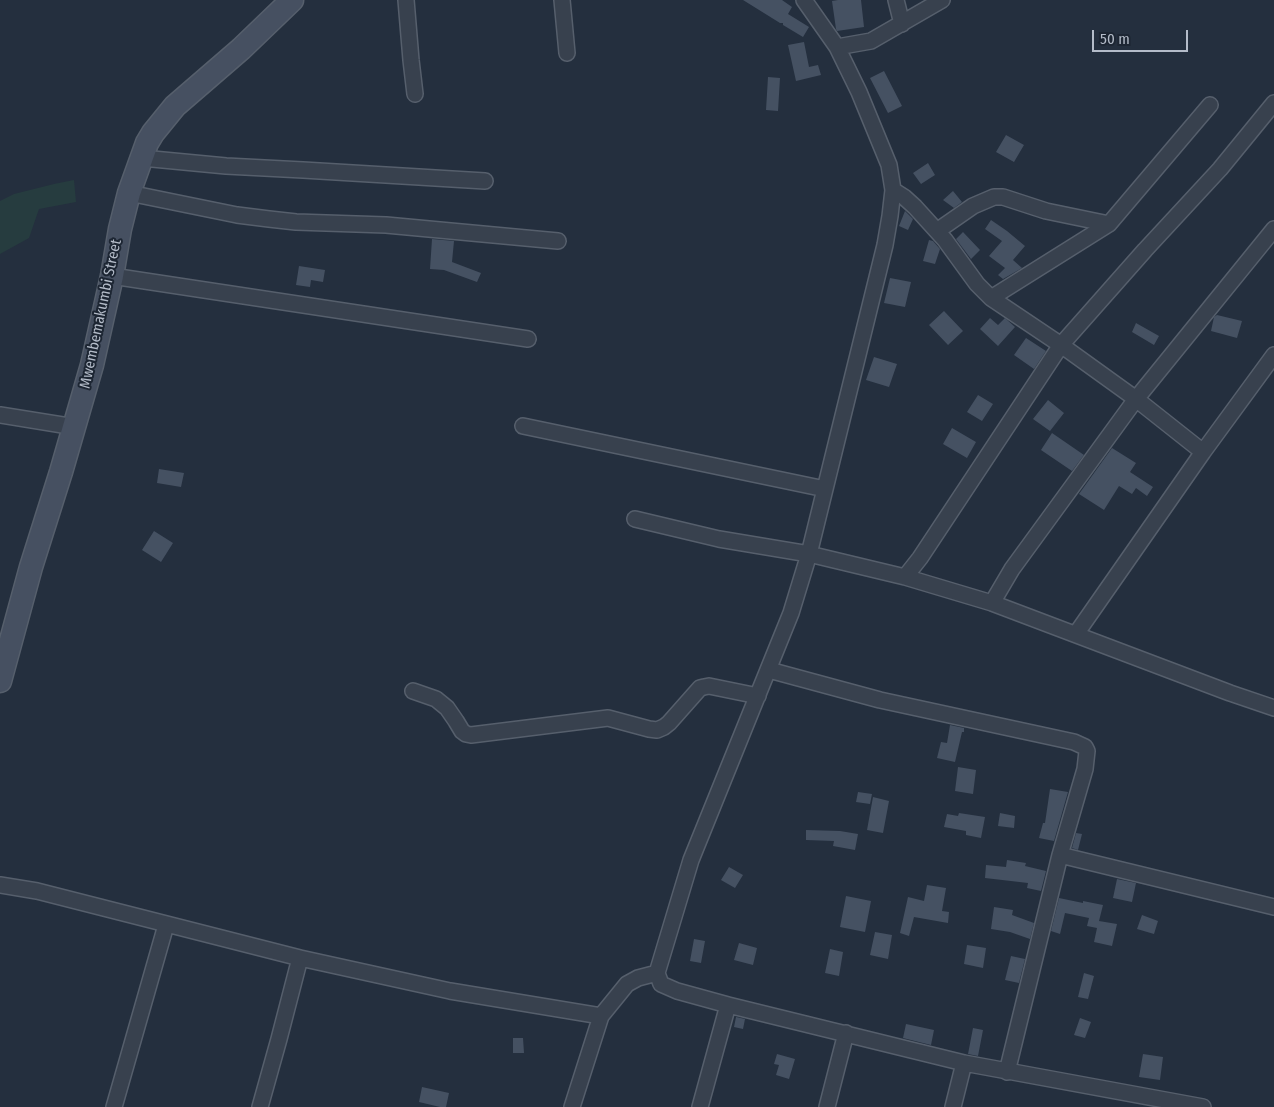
<!DOCTYPE html>
<style>
body{margin:0}
#map{position:relative;width:1274px;height:1107px;overflow:hidden;background:#242f3e;font-family:"Fira Sans Condensed",sans-serif}
canvas{display:block}
.scale{position:absolute;left:1092px;top:30px;width:96px;height:22px;box-sizing:border-box;border:2px solid #b4bcc9;border-top:0;padding-left:6px;font-size:15px;line-height:18px;white-space:nowrap;color:#b4bcc9;-webkit-text-stroke:4px #1d2633;paint-order:stroke}
</style>
<div id="map">
<canvas width="1274" height="1107"></canvas>
<div class="scale">50 m</div>
</div>
<script>
const c = document.querySelector('canvas').getContext('2d');
c.lineJoin = 'round';
function fill(path, color) { c.fillStyle = color; c.fill(path, 'evenodd'); }
const toPath = rows => new Path2D(rows.map(r => 'M' + r).join(''));
function trace(path, color, width, dash) { c.strokeStyle = color; c.lineWidth = width; c.lineCap = dash ? 'butt' : 'round'; c.setLineDash(dash || []); c.stroke(path); }
function drawText(font, color, halo, rows, align = 'center') {
  c.font = font + ' "Fira Sans Condensed",sans-serif'; c.lineWidth = 4; c.setLineDash([]); c.textBaseline = 'middle'; c.strokeStyle = halo; c.fillStyle = color; for (const [text, x, y, turn = 0] of rows) {
    c.save(); c.translate(x, y); c.rotate((+turn || 0) * Math.PI / 180); c.textAlign = isNaN(turn) ? turn : align; if (halo) c.strokeText(text, 0, 0); c.fillText(text, 0, 0); c.restore();
  }
}
fill(toPath([
 [74,180,76,202,39,209,29,238,0,254,0,201,14,194,54,184]
]), '#263c3f');
fill(toPath([
 [743,0,782,0,792,7,788,14,809,27,803,37,783,25,783,23,780,23],
 [838,0,861,0,864,27,837,31,836,29,832,1],
 [804,42,809,67,818,65,821,75,796,81,788,45],
 [884,71,902,106,888,113,870,78],
 [768,77,780,78,778,111,766,110],
 [1006,135,1024,145,1014,162,996,152],
 [928,163,935,175,921,184,913,173],
 [953,191,962,202,954,208,943,200],
 [905,211,913,219,908,230,899,226],
 [991,220,1007,231,1025,246,1013,260,1022,268,1003,279,998,275,1005,268,989,256,1002,241,985,229],
 [963,232,980,250,971,259,956,239],
 [432,239,454,241,452,262,481,273,477,282,444,270,430,269],
 [929,240,933,241,940,249,935,264,923,261],
 [299,266,325,270,323,282,311,280,310,287,296,285],
 [890,278,911,282,905,307,884,303],
 [944,311,963,331,948,345,929,325],
 [1217,315,1242,321,1237,338,1211,331,1214,317],
 [990,318,998,325,1005,318,1015,327,998,346,980,329],
 [1136,323,1159,336,1154,345,1132,332],
 [1026,338,1046,351,1034,369,1014,355],
 [874,357,897,364,889,387,866,380],
 [978,395,993,404,982,421,967,412],
 [1048,400,1064,413,1050,431,1033,419],
 [952,428,976,442,967,458,943,444],
 [1052,433,1084,455,1072,471,1041,450],
 [1112,448,1136,463,1130,472,1153,487,1147,496,1136,488,1132,494,1119,486,1104,510,1079,494],
 [159,469,184,473,181,487,157,483],
 [154,531,173,543,161,562,142,550],
 [950,725,964,728,964,732,962,732,955,762,937,758,941,742,947,743],
 [958,767,976,770,973,794,955,791],
 [1050,789,1068,792,1054,841,1039,838,1043,823,1045,823],
 [858,792,872,794,870,804,856,802],
 [873,797,889,801,883,833,867,830],
 [959,813,985,817,981,838,966,835,966,831,944,827,947,814,958,816],
 [1000,813,1015,816,1014,828,998,826],
 [806,830,840,831,858,834,855,850,833,846,834,841,806,840],
 [1076,833,1082,834,1078,850,1072,848],
 [1007,860,1026,863,1025,866,1046,871,1041,891,1027,888,1028,883,985,878,986,865,1006,867],
 [729,867,743,875,735,888,721,880],
 [1117,879,1136,883,1132,902,1113,898],
 [927,885,946,888,942,911,949,912,948,923,914,917,909,936,900,933,908,897,924,901],
 [846,896,871,901,865,932,840,927],
 [1059,898,1083,903,1083,901,1103,905,1099,921,1117,924,1112,946,1094,942,1097,928,1087,926,1089,918,1065,913,1060,934,1051,931],
 [994,907,1013,910,1012,915,1034,923,1030,939,1010,932,991,929],
 [1142,915,1158,921,1154,934,1137,929],
 [875,932,892,935,888,959,870,955],
 [694,939,705,941,701,963,690,961],
 [739,943,757,948,753,965,734,960],
 [967,945,986,948,983,968,964,964],
 [830,949,843,952,839,976,825,973],
 [1011,956,1025,959,1019,983,1005,980],
 [1084,973,1094,976,1088,999,1078,997],
 [736,1017,745,1019,743,1029,734,1027],
 [1080,1018,1091,1022,1085,1038,1074,1035],
 [906,1024,934,1030,931,1045,903,1038],
 [973,1028,983,1030,978,1056,968,1054],
 [513,1038,523,1038,524,1053,513,1053],
 [777,1054,795,1059,789,1079,776,1075,779,1065,774,1064],
 [1143,1054,1163,1057,1160,1080,1139,1077],
 [422,1087,449,1093,446,1107,440,1107,419,1102]
]), '#455162');
const street = toPath([
 [406,0,411,60,415,94],
 [562,0,567,53],
 [804,0,837,47,859,92,889,165,893,190,890,216,885,245,809,554,791,613,691,860,657,973,661,984,677,991,728,1005,964,1063,1203,1107],
 [896,0,902,24],
 [837,47,871,41,942,0],
 [142,158,226,166,303,170,485,181],
 [893,190,904,197,915,207,945,240,977,284,991,298,1061,345,1136,399,1203,452],
 [129,193,237,215,269,219,296,222,386,225,558,241],
 [937,231,973,206,994,197,1003,197,1046,211,1109,224],
 [112,276,528,339],
 [991,298,1109,224,1210,105],
 [0,415,75,427],
 [523,426,825,489],
 [635,519,719,539,809,554,905,577,992,603,1230,693,1274,708],
 [905,577,920,558,1061,345,1145,250,1220,169,1274,103],
 [992,603,1012,569,1136,399,1274,229],
 [1076,634,1203,452,1274,355],
 [769,670,880,700,1074,742,1085,747,1087,751,1085,769,1060,855,1007,1072],
 [413,691,436,699,447,708,456,721,462,731,466,734,471,735,608,718,649,729,657,730,664,727,669,723,700,688,704,687,709,686,758,696],
 [1060,855,1274,907],
 [0,885,37,891,300,958,450,991,601,1016],
 [114,1107,166,925],
 [260,1107,279,1039,300,958],
 [572,1107,601,1016,627,984,638,978,657,973],
 [700,1107,728,1005],
 [827,1107,846,1033],
 [953,1107,964,1063]
]);
const secondary = toPath([
 [0,681,31,567,61,472,92,365,112,276,120,229,129,193,147,143,153,133,175,106,241,49,292,0]
]);
trace(street, '#565f6c', 18);
trace(secondary, '#565f6c', 25);
trace(street, '#38414e', 15);
trace(secondary, '#465061', 22);
drawText('15px', '#b4bcc9', '#1d2633', [
 ["Mwembemakumbi Street",101,314,-78]
]);
</script>
